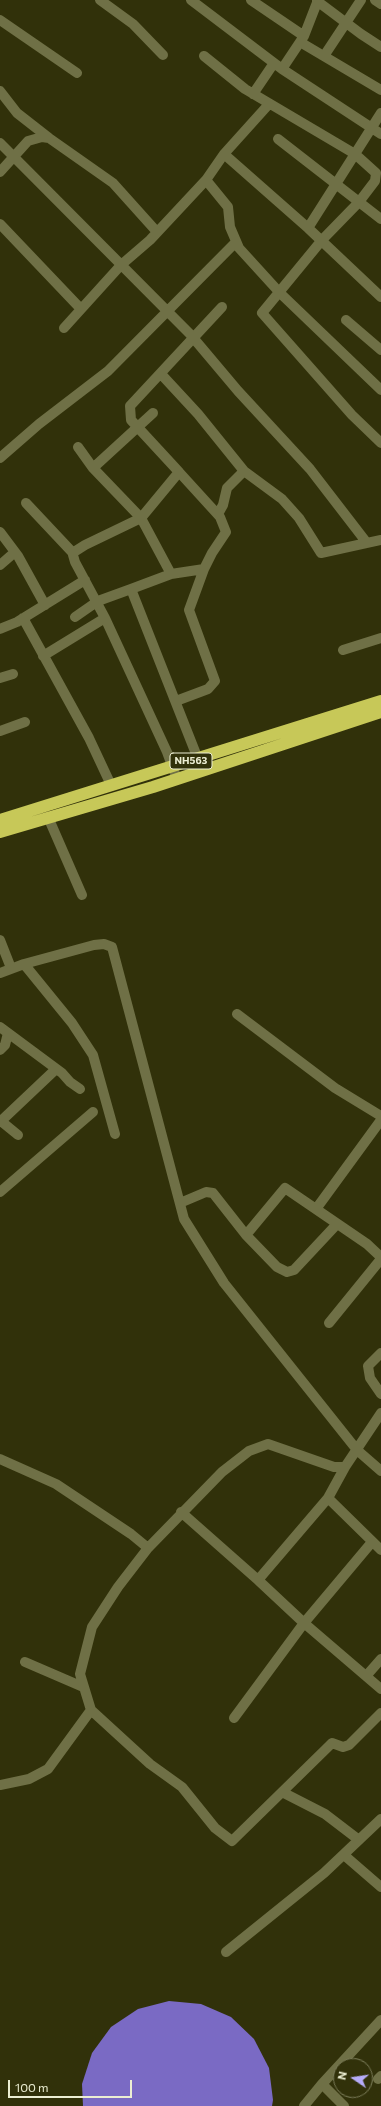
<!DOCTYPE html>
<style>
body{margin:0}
#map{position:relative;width:381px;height:2106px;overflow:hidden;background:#31310a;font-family:Commissioner,sans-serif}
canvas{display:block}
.north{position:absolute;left:333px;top:2058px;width:40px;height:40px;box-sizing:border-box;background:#31310a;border:1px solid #7c7d5a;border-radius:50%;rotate:283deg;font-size:11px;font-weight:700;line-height:16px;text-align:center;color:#eceed3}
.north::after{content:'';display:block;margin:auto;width:14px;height:18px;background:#b6acf8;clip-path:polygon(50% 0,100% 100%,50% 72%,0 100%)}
.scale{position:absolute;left:8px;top:2080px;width:124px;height:18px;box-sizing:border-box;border:2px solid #eceed3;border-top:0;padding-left:5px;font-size:12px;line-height:14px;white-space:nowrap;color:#eceed3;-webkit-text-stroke:3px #31310a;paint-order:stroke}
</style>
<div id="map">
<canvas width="381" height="2106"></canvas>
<div class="north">N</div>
<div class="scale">100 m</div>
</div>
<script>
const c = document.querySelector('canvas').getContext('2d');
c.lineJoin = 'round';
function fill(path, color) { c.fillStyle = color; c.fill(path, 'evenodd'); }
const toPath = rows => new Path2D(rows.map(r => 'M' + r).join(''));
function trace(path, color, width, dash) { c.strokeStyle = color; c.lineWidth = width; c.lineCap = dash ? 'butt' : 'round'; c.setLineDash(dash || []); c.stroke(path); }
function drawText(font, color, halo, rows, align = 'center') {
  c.font = font + ' Commissioner,sans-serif'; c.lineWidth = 4; c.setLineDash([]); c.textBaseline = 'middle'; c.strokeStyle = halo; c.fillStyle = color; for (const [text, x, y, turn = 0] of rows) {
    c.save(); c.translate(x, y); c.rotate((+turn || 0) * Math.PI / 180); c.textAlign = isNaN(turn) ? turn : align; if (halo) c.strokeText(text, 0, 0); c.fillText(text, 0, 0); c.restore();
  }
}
fill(toPath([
 [169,2001,201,2004,231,2017,254,2039,269,2068,273,2100,272,2106,83,2106,82,2084,92,2053,111,2027,138,2009]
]), '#7a6ac4');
trace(toPath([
 [100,0,133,24,163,55],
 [191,0,282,69,381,134],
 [251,0,304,36],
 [375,0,381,4],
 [317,1,361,34,381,47],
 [0,20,77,73],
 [300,42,381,90],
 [204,56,245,89,355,154,376,173,375,181,359,202,322,240,262,313,352,415,381,443],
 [324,56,361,0],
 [282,69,304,36,318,0],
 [0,91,17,113,49,138],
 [253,94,274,63],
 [278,139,381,219],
 [0,143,190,334,238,391,310,469,367,543],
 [224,154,308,228,381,297],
 [0,172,28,141,42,137,49,138,113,183,157,232],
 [206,180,228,207,230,227,239,248,280,293,381,390],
 [0,224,80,308],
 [308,228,381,113],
 [346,320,381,350],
 [64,328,121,265,150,240,206,180,224,154,269,104],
 [161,374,198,414,244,471,282,499,299,518,321,553,381,540],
 [78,447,93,468,141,518,171,574],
 [0,458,39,424,108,371,236,242],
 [93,468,153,413],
 [179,472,131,420,130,406,222,307],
 [26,503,73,553],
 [218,514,223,505,227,488,244,471],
 [0,532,18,556,45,605],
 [0,565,15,552],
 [131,589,198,759],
 [75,617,98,601,131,589,171,574,204,569],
 [23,618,89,738,111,785],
 [0,629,17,622,85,580],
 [343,650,381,638],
 [43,656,105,618],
 [0,678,13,674],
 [176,701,208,689,215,681,189,610,204,569,212,553,226,532,220,517,179,472,141,518,85,545,74,552,73,555,75,562,105,618,167,752,177,779],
 [0,731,25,722],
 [48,817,82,895],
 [0,940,11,968],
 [24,964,72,1023,93,1055,115,1134],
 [0,973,24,964,94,945,104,944,112,947,184,1219,224,1283,357,1450,381,1471],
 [237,1014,335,1088,381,1116],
 [0,1027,62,1073,70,1082,80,1089],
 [0,1050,5,1045,8,1033],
 [1,1121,18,1135],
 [0,1122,56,1069],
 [0,1192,93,1112],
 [180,1203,206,1192,213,1193,246,1235,277,1267,287,1272,294,1270,337,1224],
 [316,1209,381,1120],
 [246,1235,285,1188,367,1244,381,1257],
 [329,1323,381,1259],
 [381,1353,368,1366,370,1378,381,1394],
 [381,1413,345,1467,334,1467,268,1444,249,1451,222,1472,148,1548,118,1587,92,1627,80,1674,91,1710,150,1764,182,1787,215,1828,232,1841,329,1746,332,1743,343,1747,349,1745,381,1713],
 [0,1459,56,1484,131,1534,148,1548],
 [328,1498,381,1550],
 [181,1512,258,1580,304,1623,381,1689],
 [258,1580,328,1498,345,1467],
 [25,1662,83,1687],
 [367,1675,381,1659],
 [234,1718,304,1623,372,1542],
 [0,1785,29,1779,48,1769,91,1710],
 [282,1792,325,1814,359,1840],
 [344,1855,381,1887],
 [226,1952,324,1873,381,1819],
 [378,2079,381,2076],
 [322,2084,344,2106],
 [304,2106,322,2084,381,2020]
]), '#6f7046', 10);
trace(toPath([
 [0,820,381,701],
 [0,832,153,787,381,712]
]), '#c7c858', 12);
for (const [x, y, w] of [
 [191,761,42]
]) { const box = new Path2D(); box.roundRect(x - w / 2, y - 8, w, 16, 3); c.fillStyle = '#31310a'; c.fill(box); trace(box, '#eceed3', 1); }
drawText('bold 10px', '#eceed3', null, [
 ["NH563",191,761]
]);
</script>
